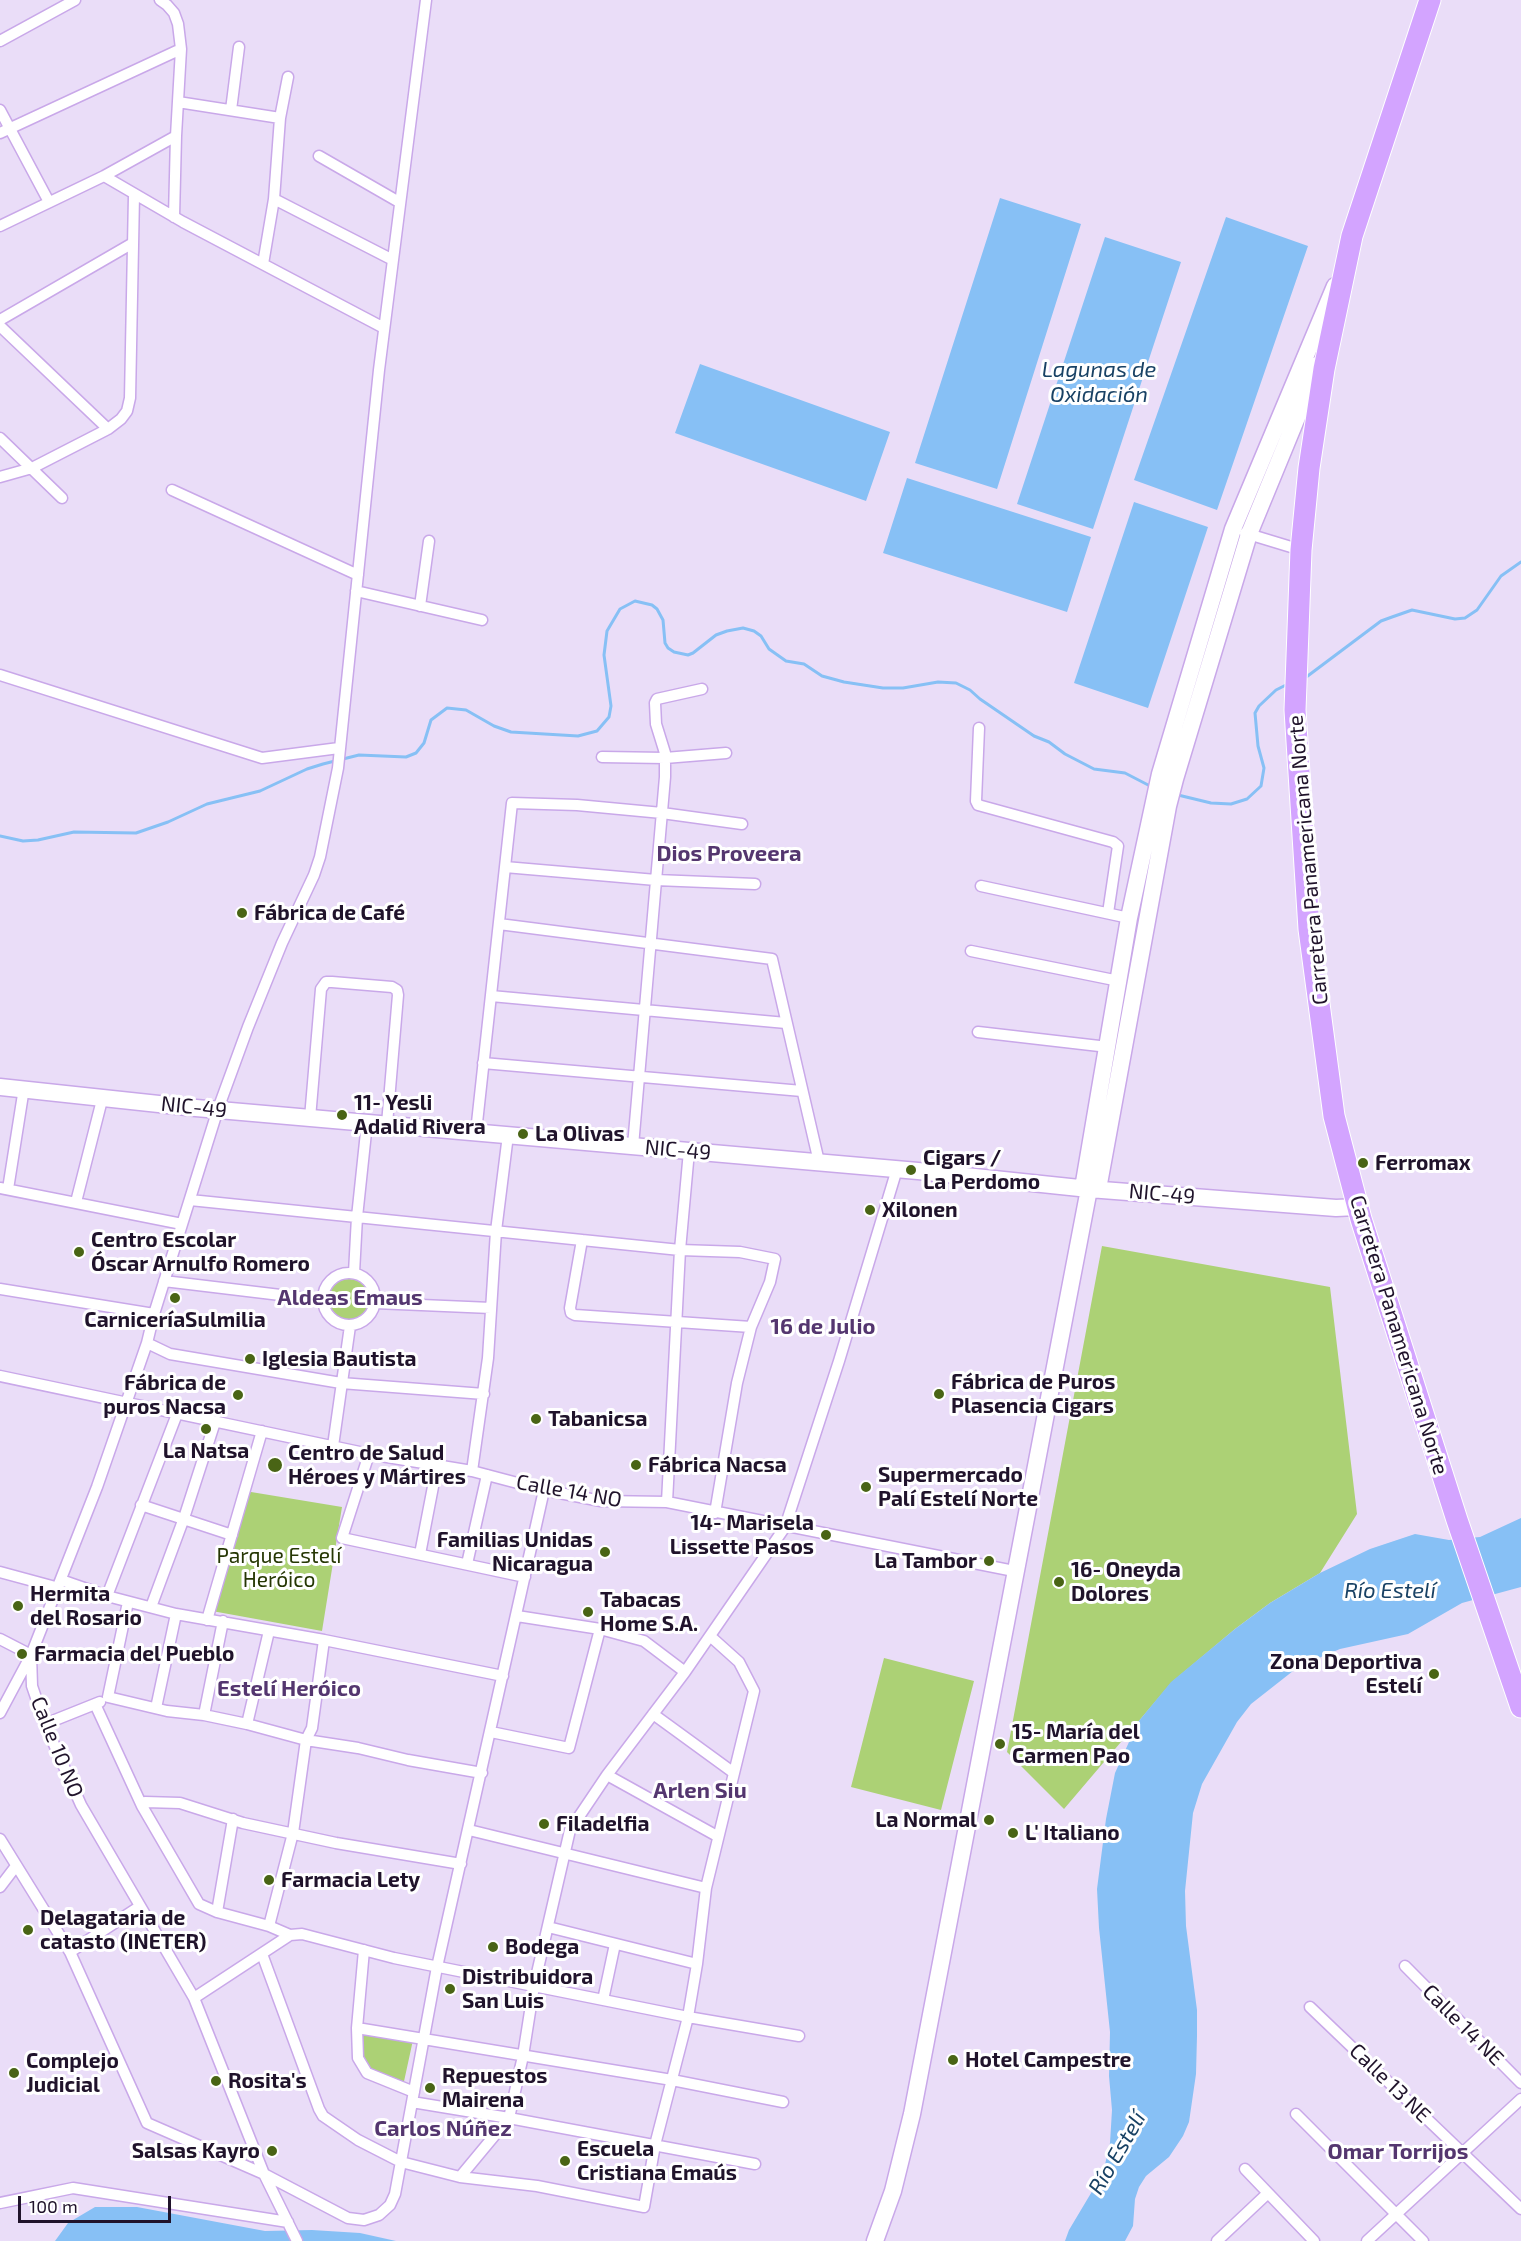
<!DOCTYPE html>
<meta charset="utf-8">
<style>
body{margin:0}
#map{position:relative;width:1521px;height:2241px;overflow:hidden;background:#eaddf8;font-family:"Exo 2",sans-serif}
canvas{display:block}
.scale{position:absolute;left:18px;top:2196px;width:153px;height:27px;box-sizing:border-box;border:3px solid #20132b;border-top:0;padding-left:8px;font-size:18px;line-height:21px;white-space:nowrap;color:#20132b;-webkit-text-stroke:4px #fff;paint-order:stroke}
</style>
<div id="map">
<canvas width="1521" height="2241"></canvas>
<div class="scale">100 m</div>
</div>
<script>
const c = document.querySelector('canvas').getContext('2d');
c.lineJoin = 'round';
function fill(path, color) { c.fillStyle = color; c.fill(path, 'evenodd'); }
const toPath = rows => new Path2D(rows.map(r => 'M' + r).join(''));
function trace(path, color, width, dash) { c.strokeStyle = color; c.lineWidth = width; c.lineCap = dash ? 'butt' : 'round'; c.setLineDash(dash || []); c.stroke(path); }
function drawText(font, color, halo, rows, align = 'center') {
  c.font = font + ' "Exo 2",sans-serif'; c.lineWidth = 6; c.setLineDash([]); c.textBaseline = 'middle'; c.strokeStyle = halo; c.fillStyle = color; for (const [text, x, y, turn = 0] of rows) {
    c.save(); c.translate(x, y); c.rotate((+turn || 0) * Math.PI / 180); c.textAlign = isNaN(turn) ? turn : align; if (halo) c.strokeText(text, 0, 0); c.fillText(text, 0, 0); c.restore();
  }
}
fill(toPath([
 [1102,1246,1330,1287,1357,1514,1320,1573,1270,1603,1235,1629,1172,1682,1064,1809,1007,1752],
 '328 1300a21 21 0 1 1 42 0a21 21 0 1 1-42 0Z',
 [245,1491,342,1507,322,1631,212,1611],
 [884,1658,974,1681,941,1810,851,1787],
 [362,2033,413,2040,403,2086,375,2072,364,2063,360,2049]
]), '#acd175');
fill(toPath([
 [1000,198,1081,224,997,489,915,463],
 [1226,217,1308,246,1217,510,1134,480],
 [1105,237,1181,262,1093,529,1017,504],
 [700,364,890,432,866,501,675,433],
 [907,478,1091,537,1067,612,883,553],
 [1134,502,1208,527,1148,708,1074,683],
 [1521,1518,1521,1587,1462,1603,1408,1634,1340,1649,1321,1657,1293,1671,1251,1704,1237,1722,1202,1784,1193,1813,1185,1891,1186,1926,1197,2010,1197,2036,1196,2074,1189,2122,1183,2136,1169,2157,1146,2176,1139,2187,1135,2199,1133,2226,1125,2241,1065,2241,1069,2230,1103,2173,1110,2143,1112,2110,1109,2076,1110,2032,1099,1928,1097,1889,1106,1819,1115,1773,1138,1722,1171,1682,1235,1629,1270,1603,1320,1573,1370,1549,1415,1534,1449,1540,1480,1537],
 [95,2207,137,2207,265,2231,312,2230,360,2233,396,2241,55,2241,68,2223]
]), '#87c0f5');
trace(toPath([
 [1305,678,1381,621,1392,617,1412,610,1455,619,1465,618,1477,610,1501,576,1521,562],
 [1178,795,1211,803,1231,804,1247,799,1261,786,1264,768,1258,746,1255,713,1259,706,1276,690,1288,684],
 [0,836,23,841,38,840,74,832,136,833,168,822,207,804,260,791,307,769,323,764,359,755,406,757,416,753,424,743,431,720,447,708,466,710,494,726,511,732,578,736,597,731,609,717,611,706,604,655,607,631,620,609,635,601,652,605,657,609,663,620,665,643,668,648,674,652,688,655,693,653,716,635,727,631,743,628,754,631,761,636,769,649,786,661,804,664,822,676,844,682,883,688,903,688,938,682,956,683,970,690,980,699,1034,736,1049,742,1065,754,1094,769,1125,773,1152,787]
]), '#87c0f5', 3);
const street = toPath([
 [160,0,167,5,174,13,178,24,181,49,176,136,174,217],
 [0,41,75,0],
 [178,102,280,118],
 [0,110,49,202],
 [231,110,239,47],
 [0,133,181,49],
 [319,156,399,202],
 [104,176,183,222,384,328],
 [274,199,393,260],
 [0,226,104,176,176,136],
 [263,264,274,199,280,118,288,77],
 [0,320,133,243],
 [0,326,108,429],
 [0,438,62,498],
 [0,477,32,468,108,429,121,419,127,411,130,398,134,195],
 [172,490,358,575],
 [1245,533,1301,550],
 [356,591,482,620],
 [420,606,429,541],
 [0,675,262,758,339,748],
 [979,728,976,801,978,805,1113,842,1118,846,1108,913],
 [602,757,665,758,726,753],
 [505,867,656,880,755,884],
 [981,886,1129,918],
 [499,924,772,959,819,1162],
 [971,951,1119,981],
 [491,996,786,1023],
 [978,1032,1108,1047],
 [483,1063,802,1091],
 [310,1118,321,989,326,982,332,982,392,987,397,990,398,995,387,1124],
 [476,1132,512,803,577,805,662,813,742,824],
 [633,1146,665,777,665,753,656,724,655,703,657,699,702,689],
 [0,1188,182,1224],
 [8,1189,24,1088],
 [190,1200,680,1250,740,1252,775,1259,770,1282,751,1327,737,1383,715,1513],
 [76,1202,103,1096],
 [582,1240,570,1308,571,1313,575,1315,751,1327],
 '323 1299a26 26 0 1 1 52 0a26 26 0 1 1-52 0Z',
 [354,1273,357,1217,367,1123],
 [164,1281,322,1300],
 [0,1289,154,1314],
 [375,1303,491,1308],
 [147,1343,170,1354,341,1383,484,1394],
 [0,1376,369,1454,472,1471,544,1490,601,1501,667,1502,1014,1571],
 [333,1446,350,1326],
 [369,1454,342,1538,525,1577],
 [472,1471,488,1358,496,1231,508,1135],
 [667,1502,680,1250,689,1151],
 [141,1505,232,1535],
 [420,1554,437,1466],
 [467,1564,487,1475],
 [0,1572,59,1588],
 [61,1580,107,1596,176,1614,324,1640,503,1676],
 [107,1596,177,1414],
 [128,1602,108,1697,167,1711,204,1715,247,1724,306,1740,358,1748,408,1760,482,1773],
 [151,1607,184,1518,215,1422],
 [517,1616,600,1629,644,1641,685,1672],
 [207,1620,262,1431],
 [0,1639,31,1655],
 [95,1704,142,1806,199,1904,217,1912,269,1926,290,1935],
 [156,1708,176,1614],
 [0,1713,31,1655],
 [653,1714,734,1773],
 [204,1715,223,1621],
 [45,1724,100,1702],
 [247,1724,269,1631],
 [491,1732,569,1748,600,1629],
 [607,1775,717,1836],
 [142,1806,145,1802,180,1803,243,1823,336,1843,461,1864],
 [469,1830,706,1888],
 [0,1839,70,1952,147,2123,264,2174,348,2218,364,2220,379,2215,390,2205,395,2194,437,1967,544,1490],
 [0,1887,16,1866],
 [217,1912,233,1819],
 [269,1926,293,1833,306,1740,312,1728,324,1640],
 [548,1927,697,1964],
 [364,1950,357,2028,358,2058,367,2073,414,2092],
 [70,1952,139,1907],
 [262,1954,319,2109,323,2116,358,2140,401,2162,460,2177,537,2186,644,2207,655,2145,688,2017,697,1964,706,1888,754,1691,739,1662,710,1636],
 [1405,1966,1521,2083],
 [194,1998,290,1935,302,1934,394,1958,688,2017,799,2036],
 [603,2000,615,1944],
 [1310,2007,1521,2209],
 [357,2028,672,2080,783,2102],
 [412,2102,509,2118,755,2164],
 [1296,2114,1423,2241],
 [1245,2169,1314,2241],
 [460,2177,509,2118,523,2056,534,1986,570,1830,607,1775,685,1672,785,1527,839,1361,897,1169],
 [0,2203,73,2188,288,2222],
 [297,2241,264,2174,194,1998,81,1805,45,1724,32,1686,31,1655,97,1487,147,1343,154,1314,218,1109,248,1027,282,943,314,875,320,857,338,768,379,370,426,0],
 [1217,2241,1268,2193],
 [1367,2241,1521,2099]
]);
const secondary = toPath([
 [0,1087,196,1108,918,1171,1089,1189,1336,1208,1357,1207],
 [1083,1188,1129,918,1160,774,1233,529,1335,286],
 [1098,1189,1168,806,1175,779,1249,534,1319,364],
 [875,2241,893,2191,912,2114,1089,1189]
]);
const highway = toPath([
 [1430,0,1352,236,1324,369,1309,468,1301,550,1295,710,1309,929,1334,1116,1361,1219,1457,1520,1521,1707]
]);
trace(street, '#c9a8e9', 13);
trace(secondary, '#c9a8e9', 19);
trace(highway, '#fff', 23);
trace(street, '#fff', 10);
trace(secondary, '#fff', 16);
trace(highway, '#d3a4ff', 21);
for (const [x, y, r, color] of [
 [242,913,6,"#496415"],
 [342,1115,6,"#496415"],
 [523,1134,6,"#496415"],
 [1363,1163,6,"#496415"],
 [911,1170,6,"#496415"],
 [870,1210,6,"#496415"],
 [79,1252,6,"#496415"],
 [175,1298,6,"#496415"],
 [250,1359,6,"#496415"],
 [939,1394,6,"#496415"],
 [238,1395,6,"#496415"],
 [536,1419,6,"#496415"],
 [206,1429,6,"#496415"],
 [275,1465,8,"#496415"],
 [636,1465,6,"#496415"],
 [866,1487,6,"#496415"],
 [826,1535,6,"#496415"],
 [605,1552,6,"#496415"],
 [989,1561,6,"#496415"],
 [1059,1582,6,"#496415"],
 [18,1606,6,"#496415"],
 [588,1612,6,"#496415"],
 [22,1654,6,"#496415"],
 [1434,1674,6,"#496415"],
 [1000,1744,6,"#496415"],
 [989,1820,6,"#496415"],
 [544,1824,6,"#496415"],
 [1013,1833,6,"#496415"],
 [269,1880,6,"#496415"],
 [28,1930,6,"#496415"],
 [493,1947,6,"#496415"],
 [450,1989,6,"#496415"],
 [953,2060,6,"#496415"],
 [14,2073,6,"#496415"],
 [216,2081,6,"#496415"],
 [430,2088,6,"#496415"],
 [272,2151,6,"#496415"],
 [565,2161,6,"#496415"]
]) { const dot = new Path2D(); dot.arc(x, y, r, 0, 2 * Math.PI); c.fillStyle = color; c.fill(dot); trace(dot, '#fff', 2); }
drawText('21px', '#20132b', '#fff', [
 ["Carretera Panamericana Norte",1308,860,-95],
 ["NIC-49",194,1107,6],
 ["NIC-49",678,1150,5],
 ["NIC-49",1162,1194,5],
 ["Carretera Panamericana Norte",1399,1335,73],
 ["Calle 14 NO",569,1491,10],
 ["Calle 10 NO",57,1747,68],
 ["Calle 14 NE",1463,2025,45],
 ["Calle 13 NE",1390,2083,44]
]);
drawText('bold 21px', '#20132b', '#fff', [
 ["Fábrica de Café",254,913],
 ["11- Yesli",354,1103],
 ["Adalid Rivera",354,1127],
 ["La Olivas",535,1134],
 ["Cigars /",923,1158],
 ["La Perdomo",923,1182],
 ["Ferromax",1375,1163],
 ["Xilonen",882,1210],
 ["Centro Escolar",91,1240],
 ["Óscar Arnulfo Romero",91,1264],
 ["CarniceríaSulmilia",175,1320,"center"],
 ["Iglesia Bautista",262,1359],
 ["Fábrica de Puros",951,1382],
 ["Plasencia Cigars",951,1406],
 ["Fábrica de",226,1383,"right"],
 ["puros Nacsa",226,1407,"right"],
 ["Tabanicsa",548,1419],
 ["La Natsa",206,1451,"center"],
 ["Centro de Salud",288,1453],
 ["Héroes y Mártires",288,1477],
 ["Fábrica Nacsa",648,1465],
 ["Supermercado",878,1475],
 ["Palí Estelí Norte",878,1499],
 ["14- Marisela",814,1523,"right"],
 ["Lissette Pasos",814,1547,"right"],
 ["Familias Unidas",593,1540,"right"],
 ["Nicaragua",593,1564,"right"],
 ["La Tambor",977,1561,"right"],
 ["16- Oneyda",1071,1570],
 ["Dolores",1071,1594],
 ["Hermita",30,1594],
 ["del Rosario",30,1618],
 ["Tabacas",600,1600],
 ["Home S.A.",600,1624],
 ["Farmacia del Pueblo",34,1654],
 ["Zona Deportiva",1422,1662,"right"],
 ["Estelí",1422,1686,"right"],
 ["15- María del",1012,1732],
 ["Carmen Pao",1012,1756],
 ["La Normal",977,1820,"right"],
 ["Filadelfia",556,1824],
 ["L' Italiano",1025,1833],
 ["Farmacia Lety",281,1880],
 ["Delagataria de",40,1918],
 ["catasto (INETER)",40,1942],
 ["Bodega",505,1947],
 ["Distribuidora",462,1977],
 ["San Luis",462,2001],
 ["Hotel Campestre",965,2060],
 ["Complejo",26,2061],
 ["Judicial",26,2085],
 ["Repuestos",442,2076],
 ["Mairena",442,2100],
 ["Rosita's",228,2081],
 ["Escuela",577,2149],
 ["Cristiana Emaús",577,2173],
 ["Salsas Kayro",260,2151,"right"]
], 'left');
drawText('21px', '#263704', '#fff', [
 ["Parque Estelí",279,1556],
 ["Heróico",279,1580]
]);
drawText('italic 22px', '#194265', '#fff', [
 ["Lagunas de",1099,370],
 ["Oxidación",1099,395],
 ["Río Estelí",1390,1591],
 ["Río Estelí",1117,2153,-60]
]);
drawText('bold 22px', '#54366f', '#fff', [
 ["Dios Proveera",729,854],
 ["Aldeas Emaus",350,1298],
 ["16 de Julio",823,1327],
 ["Estelí Heróico",289,1689],
 ["Arlen Siu",700,1791],
 ["Carlos Núñez",443,2129],
 ["Omar Torrijos",1398,2152]
]);
</script>
